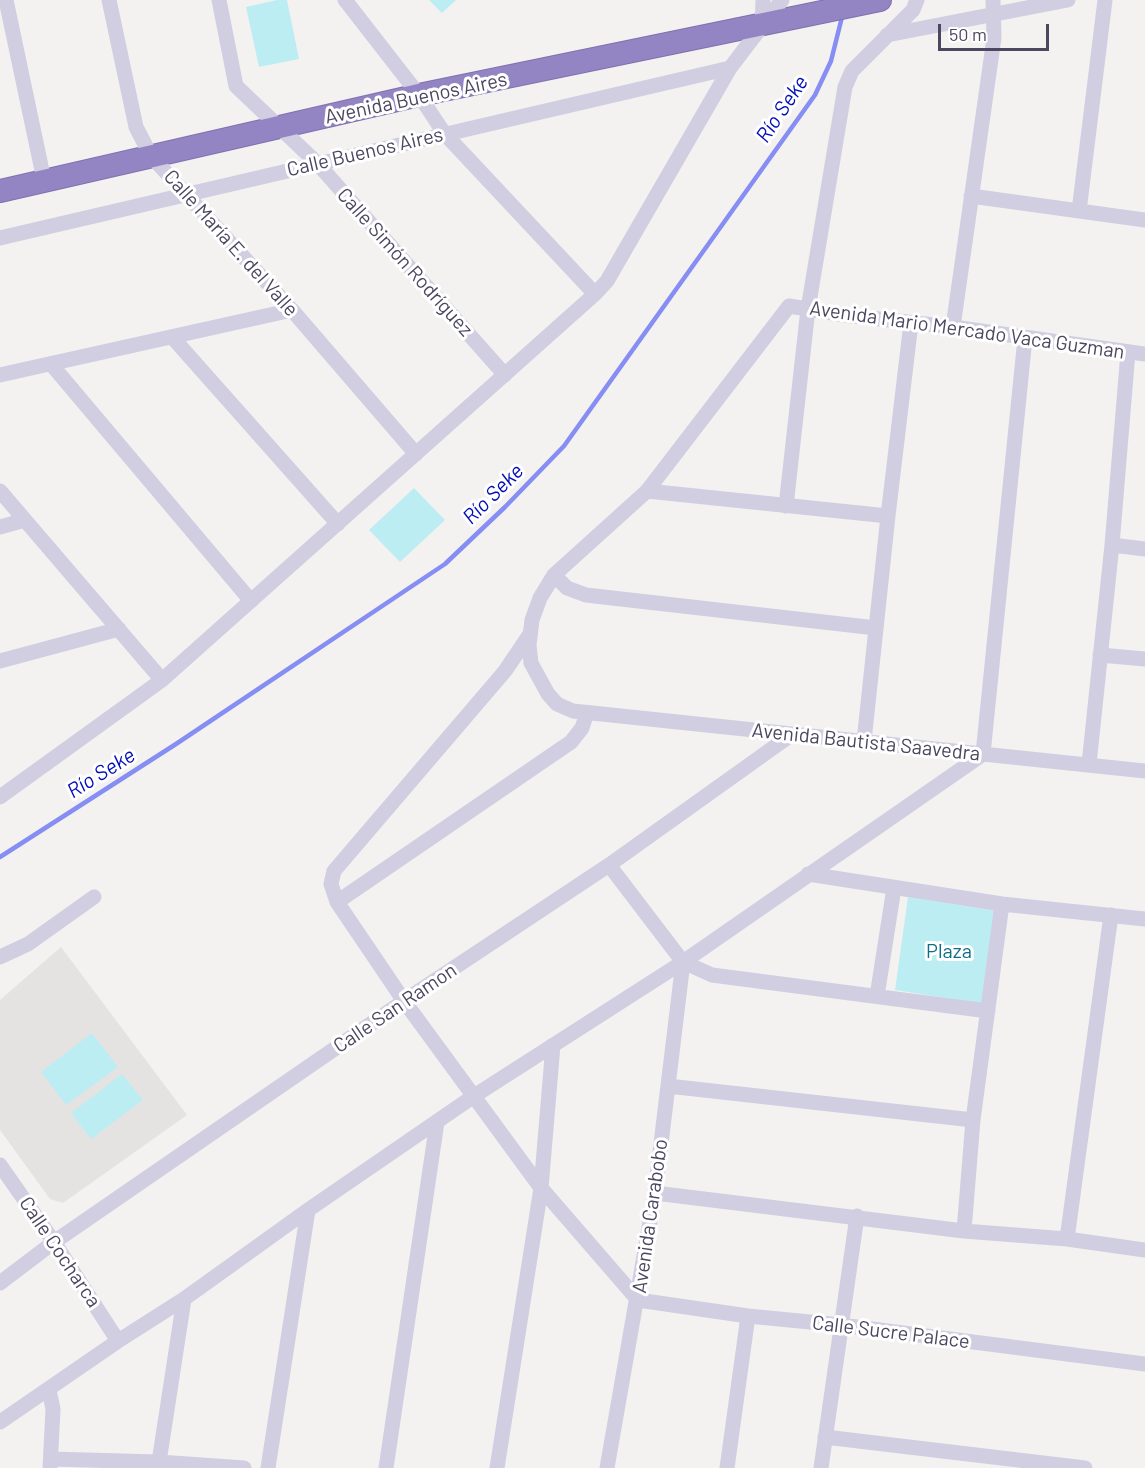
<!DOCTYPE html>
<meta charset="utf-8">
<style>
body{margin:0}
#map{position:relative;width:1145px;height:1468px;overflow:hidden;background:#f3f2f0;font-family:Barlow,sans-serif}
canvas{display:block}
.scale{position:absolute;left:938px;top:24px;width:111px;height:27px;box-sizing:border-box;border:3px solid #4c4760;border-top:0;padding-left:8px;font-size:18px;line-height:21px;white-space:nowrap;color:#4c4760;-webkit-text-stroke:4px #fff;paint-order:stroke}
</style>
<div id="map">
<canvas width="1145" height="1468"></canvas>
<div class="scale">50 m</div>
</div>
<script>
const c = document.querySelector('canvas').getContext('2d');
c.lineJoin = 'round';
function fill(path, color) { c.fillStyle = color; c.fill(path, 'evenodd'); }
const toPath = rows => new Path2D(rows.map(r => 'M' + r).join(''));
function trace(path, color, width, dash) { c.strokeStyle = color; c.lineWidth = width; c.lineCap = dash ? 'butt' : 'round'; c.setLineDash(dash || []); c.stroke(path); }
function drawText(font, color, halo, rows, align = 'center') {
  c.font = font + ' Barlow,sans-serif'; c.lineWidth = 6; c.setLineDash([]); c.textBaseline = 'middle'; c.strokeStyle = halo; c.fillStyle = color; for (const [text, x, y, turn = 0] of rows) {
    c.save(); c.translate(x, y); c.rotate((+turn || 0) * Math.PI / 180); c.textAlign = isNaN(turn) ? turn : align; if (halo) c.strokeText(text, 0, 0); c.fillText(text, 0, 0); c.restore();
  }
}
fill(toPath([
 [61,947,187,1115,63,1203,50,1199,0,1130,0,1000]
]), '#e4e3e2');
fill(toPath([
 [277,0,287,0,299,59,259,67,246,7],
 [429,0,456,0,442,13],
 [414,488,445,520,400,562,369,530],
 [908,897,1004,912,989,1005,895,990],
 [92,1033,118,1067,66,1105,41,1072],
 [122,1074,143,1100,91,1139,71,1113]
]), '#bcedf3');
trace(toPath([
 [0,857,176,744,445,564,505,507,564,446,815,95,831,61,843,13]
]), '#868df3', 4.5);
const highway = toPath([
 [0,191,419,95,880,0]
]);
trace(highway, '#7f70af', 24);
trace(toPath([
 [6,0,44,180],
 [109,0,136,127,151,156,292,310,416,454],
 [219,0,236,86,317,163,505,375],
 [345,0,419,95,444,133,595,294],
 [762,24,763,0],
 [887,35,1068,0],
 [971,196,1145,220],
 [1079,211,1105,0],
 [0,238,730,68],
 [953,327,994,38,993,0],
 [173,338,338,524],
 [1145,354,953,327,852,316,789,306,647,491,554,575,540,598,532,620,529,645,531,663,548,694,557,704,573,711,1145,771],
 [51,364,251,601],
 [0,375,292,310],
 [0,491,162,680],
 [647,491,888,516],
 [786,506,808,309,845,87,852,71,913,10,917,0],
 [0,527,25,520],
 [1112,545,1145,549],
 [554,575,567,588,586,595,876,628],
 [530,634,505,671,334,871,331,884,337,902,404,1001,541,1188,638,1300,748,1316,841,1325,1145,1364],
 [1100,655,1145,659],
 [0,661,119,629],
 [864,741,888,516,911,323],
 [1089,764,1112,545,1128,352],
 [0,797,162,680,595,294,607,281,730,68,782,0],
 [609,865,683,962,712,975,988,1011],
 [808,874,1002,904,1145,919],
 [337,902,571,742,582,728,587,713],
 [0,957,28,944,94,897],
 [877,996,894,888],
 [668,1086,973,1120],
 [0,1165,54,1242,118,1341],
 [655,1193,964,1231,1067,1239,1145,1250],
 [964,1231,973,1120,1002,904],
 [1067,1239,1111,915],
 [0,1283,54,1242,404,1001,609,865,791,735],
 [49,1390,53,1409,50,1468],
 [0,1422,118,1341,184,1299,308,1210,474,1096,683,962,983,754,1025,338],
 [825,1437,1085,1468],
 [51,1459,159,1462,244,1468],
 [159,1462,184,1299],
 [268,1468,308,1210],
 [386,1468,437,1122],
 [497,1468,541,1188,553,1045],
 [607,1468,655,1193,683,962],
 [727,1468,748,1316],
 [821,1468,857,1216]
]), '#d1cee1', 15);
trace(highway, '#9385c3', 22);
drawText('20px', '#4c4760', '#fff', [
 ["Avenida Buenos Aires",416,98,-12],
 ["Calle Buenos Aires",365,152,-13],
 ["Calle María E. del Valle",231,243,48],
 ["Calle Simón Rodríguez",405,262,48],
 ["Avenida Mario Mercado Vaca Guzman",967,330,8],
 ["Avenida Bautista Saavedra",866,742,6],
 ["Calle San Ramon",395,1008,-34],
 ["Avenida Carabobo",650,1216,-82],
 ["Calle Cocharca",60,1252,56],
 ["Calle Sucre Palace",891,1332,7]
]);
drawText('20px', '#106d88', '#fff', [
 ["Plaza",949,951]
]);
drawText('italic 21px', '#010db8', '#fff', [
 ["Río Seke",782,109,-56],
 ["Río Seke",493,494,-45],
 ["Río Seke",101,773,-32]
]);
</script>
